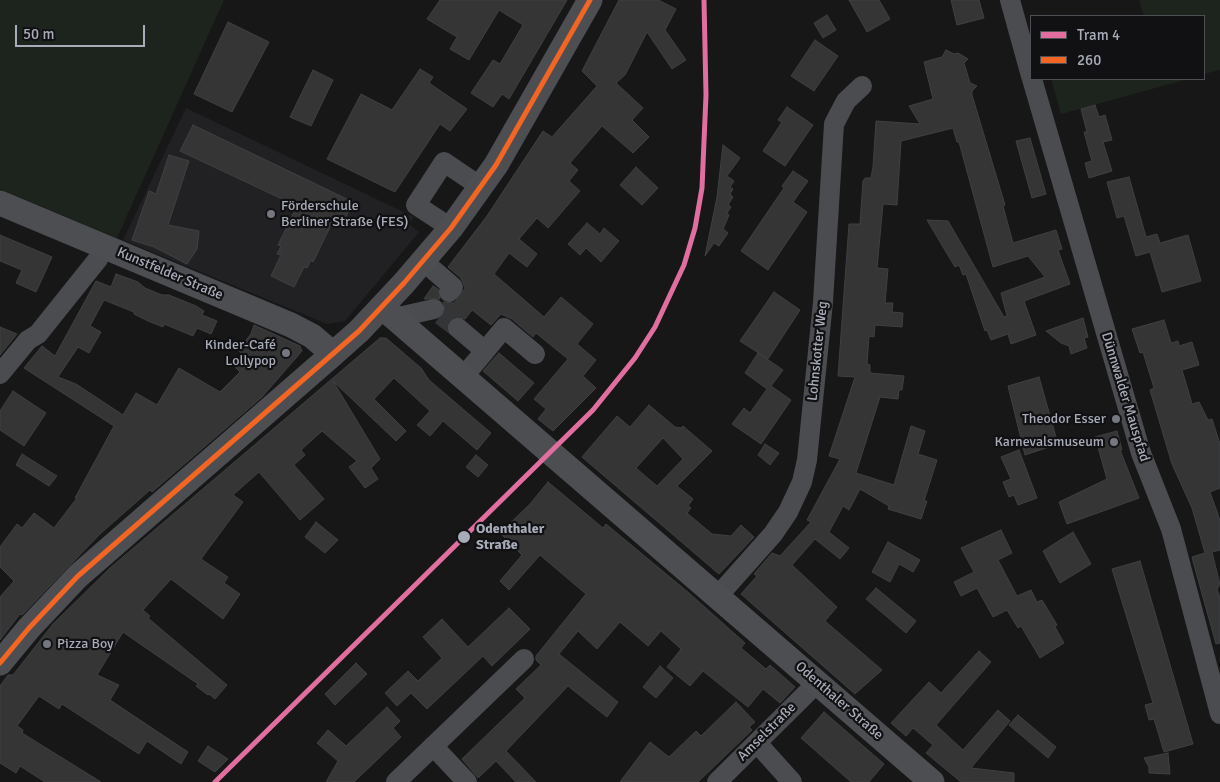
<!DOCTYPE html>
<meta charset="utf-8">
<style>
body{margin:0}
#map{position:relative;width:1220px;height:782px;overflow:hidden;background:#171717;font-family:Signika,sans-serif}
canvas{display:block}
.legend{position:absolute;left:1030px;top:15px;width:175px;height:65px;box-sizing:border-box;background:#111113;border:1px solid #4d4f55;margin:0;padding:6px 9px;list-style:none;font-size:15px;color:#a8acb9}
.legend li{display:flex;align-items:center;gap:10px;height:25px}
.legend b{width:25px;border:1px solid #4d4f55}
.scale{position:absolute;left:15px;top:25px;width:130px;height:22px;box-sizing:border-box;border:2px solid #a8acb9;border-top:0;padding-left:6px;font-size:15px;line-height:18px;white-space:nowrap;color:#a8acb9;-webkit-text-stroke:4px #111113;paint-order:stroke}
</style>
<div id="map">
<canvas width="1220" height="782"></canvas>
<ul class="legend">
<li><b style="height:6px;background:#e06e9f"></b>Tram 4</li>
<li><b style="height:6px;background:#f26522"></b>260</li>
</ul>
<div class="scale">50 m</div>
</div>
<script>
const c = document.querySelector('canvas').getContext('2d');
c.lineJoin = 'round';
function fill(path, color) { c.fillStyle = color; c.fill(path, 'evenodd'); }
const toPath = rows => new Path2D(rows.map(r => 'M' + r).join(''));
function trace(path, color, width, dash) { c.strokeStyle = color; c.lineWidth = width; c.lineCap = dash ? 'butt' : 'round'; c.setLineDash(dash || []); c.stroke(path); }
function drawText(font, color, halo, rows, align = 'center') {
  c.font = font + ' Signika,sans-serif'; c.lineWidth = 4.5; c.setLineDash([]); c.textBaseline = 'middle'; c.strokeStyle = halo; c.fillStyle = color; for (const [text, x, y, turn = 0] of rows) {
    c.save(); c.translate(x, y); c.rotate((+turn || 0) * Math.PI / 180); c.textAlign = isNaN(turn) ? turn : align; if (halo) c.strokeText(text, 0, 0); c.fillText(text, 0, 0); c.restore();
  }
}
fill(toPath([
 [186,108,414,217,409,224,419,232,345,321,327,324,123,240]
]), '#212123');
fill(toPath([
 [0,0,224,0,117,238,0,189],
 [1139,0,1220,0,1220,70,1204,74,1204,16,1144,16],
 [1051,79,1188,79,1061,114]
]), '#1d241e');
const building = toPath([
 [440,0,567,0,509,99,502,94,493,107,471,93,493,60,500,64,523,25,499,10,469,60,450,49,457,37,427,19,440,0],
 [619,0,658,0,676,9,665,30,686,60,672,69,647,32,625,75,616,83,643,108,632,120,649,137,633,153,602,126,570,163,578,170,569,181,580,191,548,228,537,218,519,239,537,254,527,267,509,253,494,274,544,317,561,297,593,324,577,344,596,360,583,376,596,388,553,431,538,419,546,409,534,399,568,359,536,333,533,337,512,319,501,314,491,325,472,310,465,319,454,317,447,325,440,319,445,312,443,302,454,303,465,288,461,278,448,267,487,216,543,131,552,137,597,86,582,71,619,0],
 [849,0,879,0,890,19,867,32,849,0],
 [951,0,979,0,984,18,957,25,951,0],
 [827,15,836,30,823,38,814,23,827,15],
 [228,22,269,42,232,112,194,94,228,22],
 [815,40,838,56,814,91,791,76,815,40],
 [946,50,954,54,958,53,968,59,964,63,970,83,977,86,972,91,972,95,1005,205,1003,206,1013,243,1056,230,1062,249,1058,250,1070,284,1024,301,1036,335,1011,344,1008,334,991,340,987,330,985,331,966,274,963,275,959,265,955,267,927,220,948,221,1004,317,1007,316,1001,293,1045,277,1028,256,993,267,959,142,957,142,953,128,901,141,897,205,883,204,877,268,888,269,885,303,893,303,892,312,903,313,902,327,875,325,874,337,869,336,867,364,870,365,870,373,904,376,902,390,899,390,898,399,880,397,856,473,894,485,911,426,925,431,918,454,937,460,924,501,927,501,921,519,888,509,889,506,860,489,849,510,843,506,829,532,849,548,840,559,815,539,792,565,837,607,825,621,882,670,855,694,741,594,757,576,754,574,772,553,780,556,811,522,807,520,840,459,829,456,855,377,838,376,849,224,860,224,863,181,865,178,871,178,873,167,876,121,920,124,909,106,933,99,924,62,942,57,946,50],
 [420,69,433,77,429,83,467,109,450,131,440,124,395,192,327,159,361,94,392,110,420,69],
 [313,70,333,80,311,126,290,117,313,70],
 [1095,105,1099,117,1105,115,1112,140,1103,142,1112,171,1089,178,1085,163,1092,161,1084,132,1087,132,1081,109,1095,105],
 [787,107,813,125,785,166,763,151,782,122,778,120,787,107],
 [193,125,353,202,341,227,332,223,313,262,311,260,307,268,304,267,294,287,271,276,281,255,277,254,281,246,278,245,297,206,180,151,193,125],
 [1030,138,1046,194,1032,198,1016,141,1030,138],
 [723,145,740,158,727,176,734,181,730,187,733,189,730,194,733,197,728,205,731,207,727,213,729,215,723,229,728,233,719,246,714,243,705,256,717,197,723,145],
 [169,155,189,161,168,225,199,231,197,249,187,264,154,247,132,240,149,191,156,194,169,155],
 [636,167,658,188,642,205,620,185,636,167],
 [793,171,808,181,793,202,807,212,768,270,741,251,784,188,782,186,793,171],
 [1129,177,1146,237,1157,234,1160,243,1188,235,1201,281,1162,292,1150,252,1136,256,1124,216,1117,218,1107,182,1129,177],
 [587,223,600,234,604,228,619,241,601,262,586,248,580,255,568,244,587,223],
 [0,235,52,257,36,292,16,283,22,270,0,261,0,235],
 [116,274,138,282,145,288,162,295,169,295,196,306,204,311,202,315,217,321,211,334,197,328,193,336,164,324,163,327,148,321,134,314,134,312,104,300,90,326,101,332,89,353,78,347,58,377,76,384,123,415,136,393,157,405,179,368,220,392,240,372,234,366,242,354,238,350,251,334,254,325,300,346,302,351,262,397,152,492,150,490,100,534,22,615,20,614,0,640,0,597,14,581,0,567,0,547,17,524,22,528,34,513,54,528,77,498,75,498,114,426,24,368,42,346,55,356,96,281,111,287,116,274],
 [433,286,438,289,440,299,424,299,433,286],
 [774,292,800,310,768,359,740,341,774,292],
 [1083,318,1088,337,1084,338,1087,348,1071,354,1069,346,1061,343,1046,331,1083,318],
 [1164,320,1171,343,1178,341,1179,346,1192,342,1199,365,1182,370,1188,390,1192,404,1199,402,1208,420,1212,419,1220,444,1220,488,1210,492,1220,520,1220,550,1212,552,1220,585,1217,589,1220,598,1220,643,1216,644,1194,565,1192,557,1205,553,1192,508,1172,464,1150,390,1154,388,1143,352,1140,353,1132,329,1164,320],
 [0,327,17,334,0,355,0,327],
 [380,338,386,338,421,368,429,380,491,433,477,450,443,421,430,436,417,425,430,411,394,378,374,399,406,431,396,441,333,381,380,459,371,468,378,479,365,488,349,467,357,461,322,431,301,450,305,455,294,465,324,499,300,520,259,472,233,495,243,502,201,559,228,577,224,583,240,594,223,619,171,579,143,610,150,616,148,618,227,685,215,699,209,694,208,695,196,686,198,684,123,632,97,675,119,685,110,700,188,752,181,764,147,741,139,754,62,704,59,709,39,696,17,726,23,730,22,733,101,782,45,782,20,766,16,773,0,763,0,686,8,675,13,675,53,624,110,568,380,338],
 [499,353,534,383,518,401,483,371,499,353],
 [758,353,783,370,771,386,791,400,761,444,732,424,744,408,750,413,767,389,745,373,758,353],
 [1039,377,1058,444,1025,455,1008,386,1039,377],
 [13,391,46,413,24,446,0,430,0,411,13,391],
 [649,405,675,427,681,428,683,426,712,451,677,486,693,499,688,506,691,508,687,513,712,534,731,536,741,525,754,537,719,574,582,457,617,416,630,427,649,405],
 [663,438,683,459,657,486,636,468,663,438],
 [1117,431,1122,450,1120,450,1139,498,1067,524,1059,502,1107,479,1095,437,1117,431],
 [765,444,779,453,770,465,758,455,765,444],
 [1019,450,1037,498,1018,505,1014,495,1009,497,1003,482,1011,479,1001,457,1019,450],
 [22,454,57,476,49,486,16,465,22,454],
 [476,455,488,465,478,477,466,467,476,455],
 [548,482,603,528,606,524,689,593,745,643,741,648,766,669,770,665,795,687,780,703,763,689,748,707,703,671,690,686,667,667,681,649,661,631,648,646,620,622,597,649,578,631,559,654,618,702,607,717,568,686,506,751,536,782,516,782,496,761,478,778,462,759,525,698,516,689,541,665,536,660,536,656,586,594,540,555,509,590,500,581,522,555,500,533,530,504,548,482],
 [316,522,338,540,325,553,305,537,316,522],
 [1001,530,1012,553,998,560,1017,596,1031,590,1037,602,1042,600,1057,625,1055,627,1064,643,1040,658,1021,626,1018,628,1007,610,993,617,977,588,961,596,954,582,974,572,961,548,1001,530],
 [1073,532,1091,564,1060,583,1043,551,1073,532],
 [888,542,920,560,913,572,899,564,890,582,872,572,888,542],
 [1140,561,1193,744,1164,752,1154,719,1149,720,1145,705,1153,703,1112,569,1140,561],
 [876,588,916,621,906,633,866,599,876,588],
 [509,608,530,629,492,666,483,656,427,709,411,693,397,706,385,693,408,671,418,681,442,658,423,637,442,619,468,647,509,608],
 [979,651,991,662,936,725,963,750,998,710,1010,721,971,768,1014,773,1014,782,961,782,926,753,933,745,913,728,906,736,891,723,929,682,941,693,979,651],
 [356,663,367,674,335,705,325,694,356,663],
 [660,666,673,678,656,698,643,687,660,666],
 [736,702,755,722,749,727,752,730,698,782,620,782,650,742,669,757,696,731,701,736,736,702],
 [387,707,400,721,393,728,401,737,354,782,326,782,338,761,317,743,328,730,346,746,387,707],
 [824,712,884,764,869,782,851,782,801,738,824,712],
 [1018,715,1056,747,1048,758,1009,725,1018,715],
 [208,746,228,759,215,772,198,761,208,746],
 [1168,753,1170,774,1149,773,1149,767,1144,758,1168,753]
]);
fill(building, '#353536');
trace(building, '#3f4043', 1);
trace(toPath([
 [441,315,458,328]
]), '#343537', 20, [20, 10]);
trace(toPath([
 [1010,0,1031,76],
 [1032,79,1141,453,1171,529,1220,714],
 [451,228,416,205,444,162,481,187],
 [423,261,453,287,449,292],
 [394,318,434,309],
 [458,328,485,351,463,377],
 [485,351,504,328,535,354],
 [0,374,28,340,38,334,98,259,103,246],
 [717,597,773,534,788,512,802,482,807,460,823,302,834,124,846,101,862,86],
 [757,743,792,782],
 [433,746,467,782],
 [396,782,524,659],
 [717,782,817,683]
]), '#4b4c50', 20);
trace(toPath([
 [0,203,291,325,312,336,333,354],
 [382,307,932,782],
 [0,663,29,628,78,576,333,354,359,331,404,283,451,228,496,165,590,0]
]), '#4d4e52', 25);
trace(toPath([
 [0,663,29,628,78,576,359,331,404,283,451,228,496,165,590,0]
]), '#f26522', 5);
trace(toPath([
 [215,782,593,410,635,358,655,327,684,265,695,228,702,188,706,95,704,0]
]), '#e06e9f', 5);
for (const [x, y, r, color] of [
 [271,214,5,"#757880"],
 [286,353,5,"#757880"],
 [1116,419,5,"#757880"],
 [1114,442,5,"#757880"],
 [464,537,7,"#a8acb9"],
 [47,644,5,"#757880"]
]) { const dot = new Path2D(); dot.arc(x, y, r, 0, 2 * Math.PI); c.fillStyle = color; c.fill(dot); trace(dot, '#111113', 2); }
drawText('14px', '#a8acb9', '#111113', [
 ["Förderschule",281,206,"left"],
 ["Berliner Straße (FES)",281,222,"left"],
 ["Kinder-Café",276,345],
 ["Lollypop",276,361],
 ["Theodor Esser",1106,419],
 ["Karnevalsmuseum",1104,442],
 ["Pizza Boy",57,644,"left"]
], 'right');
drawText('14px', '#a8acb9', '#111113', [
 ["Kunstfelder Straße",170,274,23],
 ["Lohnskotter Weg",818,351,-84],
 ["Dünnwalder Mauspfad",1125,397,73],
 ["Odenthaler Straße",839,701,41],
 ["Amselstraße",767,732,-45]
]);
drawText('bold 14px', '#a8acb9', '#111113', [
 ["Odenthaler",476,529],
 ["Straße",476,545]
], 'left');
</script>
